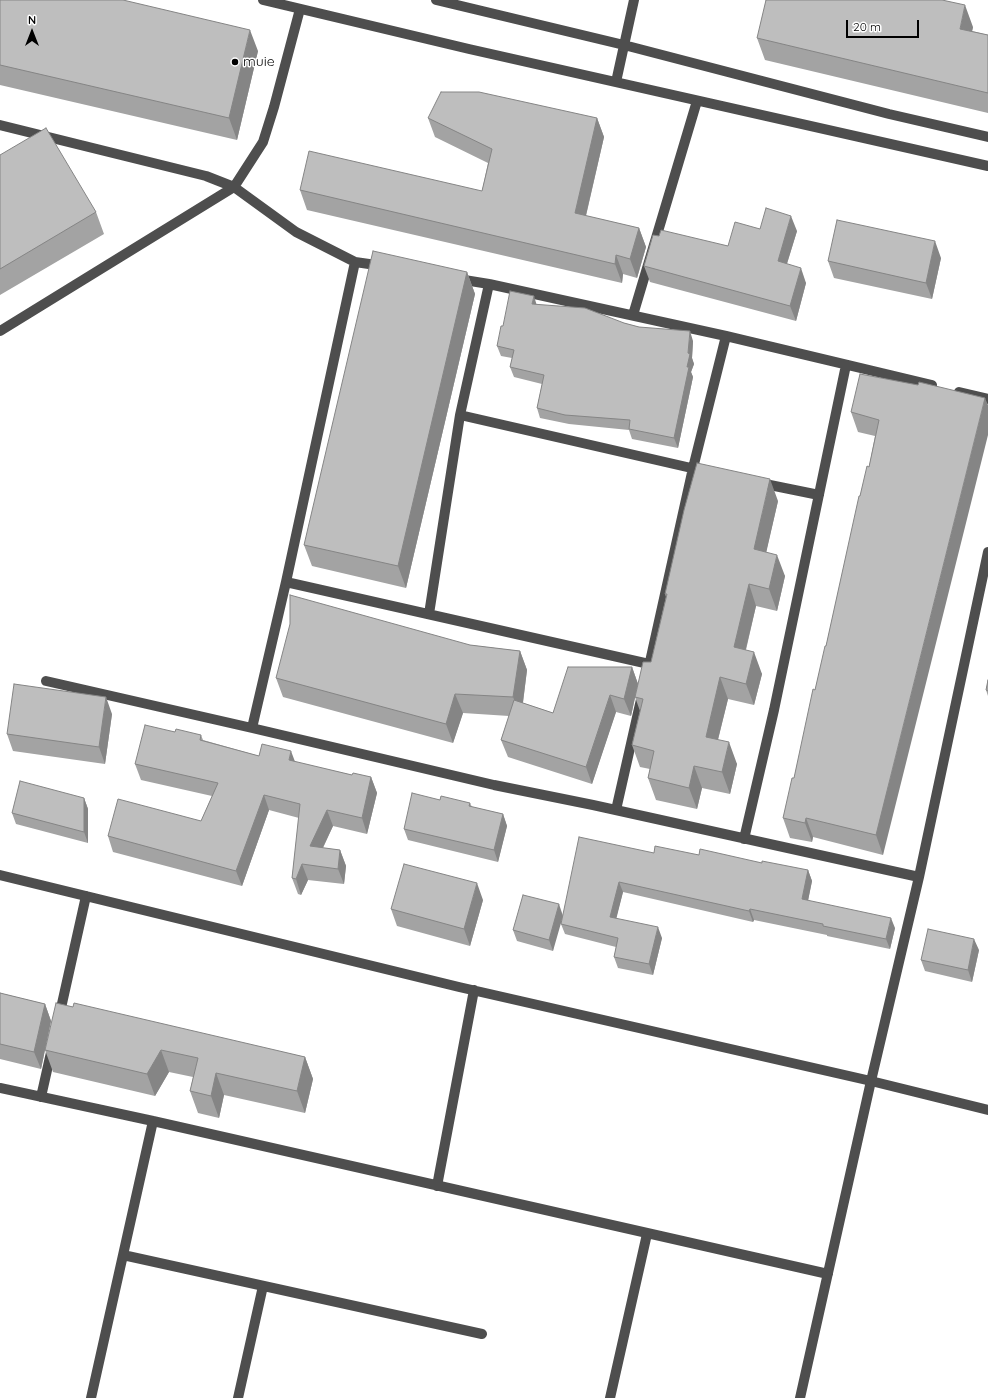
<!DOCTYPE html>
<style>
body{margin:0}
#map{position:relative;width:988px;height:1398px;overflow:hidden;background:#fff;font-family:Quicksand,sans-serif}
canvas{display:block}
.north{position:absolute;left:12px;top:12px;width:40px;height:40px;-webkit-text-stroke:3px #fff;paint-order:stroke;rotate:0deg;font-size:11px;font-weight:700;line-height:16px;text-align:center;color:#000}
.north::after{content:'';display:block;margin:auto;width:14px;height:18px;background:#000;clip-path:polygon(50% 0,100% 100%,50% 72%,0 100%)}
.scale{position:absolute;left:846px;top:20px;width:73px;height:18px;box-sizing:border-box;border:2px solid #000;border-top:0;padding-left:5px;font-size:12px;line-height:14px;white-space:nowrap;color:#000;-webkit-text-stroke:3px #fff;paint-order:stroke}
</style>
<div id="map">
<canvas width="988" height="1398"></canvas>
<div class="north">N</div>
<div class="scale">20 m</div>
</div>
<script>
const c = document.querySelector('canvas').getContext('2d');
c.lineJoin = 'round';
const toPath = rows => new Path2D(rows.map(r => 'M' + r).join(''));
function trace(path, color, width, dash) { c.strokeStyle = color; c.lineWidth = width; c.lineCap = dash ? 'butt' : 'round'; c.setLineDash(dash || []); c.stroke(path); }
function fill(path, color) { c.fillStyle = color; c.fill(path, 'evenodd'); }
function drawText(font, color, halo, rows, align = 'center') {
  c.font = font + ' Quicksand,sans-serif'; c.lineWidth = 3; c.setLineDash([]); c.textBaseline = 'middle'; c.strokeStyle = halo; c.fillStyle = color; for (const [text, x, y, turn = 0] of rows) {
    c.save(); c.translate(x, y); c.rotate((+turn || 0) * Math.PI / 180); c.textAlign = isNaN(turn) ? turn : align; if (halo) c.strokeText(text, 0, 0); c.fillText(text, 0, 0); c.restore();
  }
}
trace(toPath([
 [263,0,469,49,988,166],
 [436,0,624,45,889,114,988,137],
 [616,82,634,0],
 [0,125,206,176,234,187,296,232,355,262,383,266],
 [458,279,489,284,726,336,932,385],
 [633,315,697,101],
 [0,331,234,187,263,142,274,107,300,9],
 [959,392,988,399],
 [460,415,700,470],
 [760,483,819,495],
 [286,582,649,664],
 [429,614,460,415,489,284],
 [647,675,693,468,726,336],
 [46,681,252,728,494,785,593,805,919,877],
 [252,728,286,582,355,262],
 [616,810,642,695],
 [744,839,774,710,846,365],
 [0,875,459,987,871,1081,988,1110],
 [59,1017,86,896],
 [0,1088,153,1121,828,1274],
 [41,1097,52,1048],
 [437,1186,474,990],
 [123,1255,482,1334],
 [91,1398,153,1121],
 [238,1398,263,1286],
 [610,1398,647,1234],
 [800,1398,871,1081,919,877,988,552]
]), '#4e4e4e', 10);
fill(toPath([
 [0,0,258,51,237,140,0,85],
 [973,27,972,31,988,35,988,113,765,60,757,38],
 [428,118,597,118,604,137,586,216,639,228,646,247,637,278,623,274,622,283,307,210,300,190,482,191,488,163,435,137],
 [0,155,96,212,104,234,0,295],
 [760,229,797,231,787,264,806,283,796,321,650,282,644,266,659,236,728,246],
 [941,258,932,299,834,278,828,261],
 [467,272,475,294,406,588,312,566,304,545],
 [536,304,624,323,693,341,692,358,694,364,691,372,693,377,678,448,632,439,629,430,569,424,540,418,537,408,542,384,514,377,510,367,512,358,501,356,497,346,503,326],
 [918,385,883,855,813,837,812,842,790,838,783,818,794,778,815,690,826,646,860,496,869,467,875,436,858,432,851,412],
 [778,501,766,552,785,576,777,611,756,606,746,650,762,674,754,705,728,699,718,740,737,764,730,794,702,788,697,809,656,800,648,778,650,769,640,767,632,745,640,711,635,697,651,662,666,597,665,594],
 [470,645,520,651,527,670,523,703,553,713,632,667,638,684,631,716,616,712,592,784,508,757,501,740,509,716,463,713,453,743,283,697,276,678],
 [988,680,988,696,986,690],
 [112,714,105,764,13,751,7,734],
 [175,732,201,735,203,740,259,756,295,762,352,775,371,777,377,793,367,834,333,826,323,848,340,850,346,866,344,884,308,880,301,895,298,894,292,878,299,818,269,810,242,886,113,852,108,836,201,821,212,796,141,780,135,764],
 [84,798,88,809,88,843,16,824,12,813],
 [440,800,470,803,472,807,503,814,507,826,498,862,408,840,404,829],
 [654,853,699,855,762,863,808,870,812,881,808,901,895,928,890,949,827,936,827,935,754,920,753,922,623,892,616,918,662,938,653,975,618,968,614,957,616,947,565,934,561,924],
 [483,900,470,946,397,926,391,909],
 [559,904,553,951,517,941,513,930],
 [979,950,972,982,925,971,921,960],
 [0,993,45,1004,51,1021,41,1069,0,1059],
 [73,1007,305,1057,313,1079,305,1113,224,1095,219,1118,198,1113,190,1091,193,1077,169,1072,155,1096,53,1072,45,1050]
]), '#a3a3a3');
fill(toPath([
 [965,5,973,27,968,50,960,29],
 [250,30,258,51,237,140,229,118],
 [597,118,604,137,582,232,575,213],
 [791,216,797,231,783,276,778,261],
 [639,228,646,247,637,278,630,259],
 [935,241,941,258,932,299,926,283],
 [616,255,623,274,622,283,615,264],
 [801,268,806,283,796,321,790,306],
 [467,272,475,294,406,588,398,566],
 [534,296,537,306,532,304],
 [690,331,693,341,692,358,694,364,691,372,693,377,678,448,674,438,687,367],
 [985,398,988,405,988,435,883,855,876,835],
 [770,479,778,501,762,571,754,549],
 [777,555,785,576,777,611,769,589],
 [749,584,756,606,741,669,734,647],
 [520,651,527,670,521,717,513,697],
 [754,652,762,674,754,705,746,684],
 [632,667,638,684,631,716,624,699],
 [720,677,728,699,713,759,706,737],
 [455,694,463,713,453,743,446,724],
 [610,695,616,712,592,784,586,767],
 [106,697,112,714,105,764,99,747],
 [729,742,737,764,730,794,722,772],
 [291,751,297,767,289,760],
 [694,766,702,788,697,809,689,788],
 [371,777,377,793,367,834,362,818],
 [264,795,269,810,242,886,236,871],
 [84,798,88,809,88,843,84,832],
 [327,810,333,826,316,862,310,846],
 [503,814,507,826,498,862,494,850],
 [806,818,813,837,812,842,805,823],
 [340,850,346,866,344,884,338,869],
 [302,864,308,880,301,895,296,879],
 [808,870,812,881,806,910,802,899],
 [619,882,623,892,614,928,610,917],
 [477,883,483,900,470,946,464,929],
 [559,904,563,916,553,951,549,940],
 [750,909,754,920,753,922,749,911],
 [891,918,895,928,890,949,886,939],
 [658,927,662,938,653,975,649,964],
 [974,939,979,950,972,982,968,970],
 [45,1004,51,1021,41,1069,34,1052],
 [161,1050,169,1072,155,1096,147,1074],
 [305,1057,313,1079,305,1113,297,1091],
 [216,1073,224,1095,219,1118,211,1096]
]), '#858585');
const building = toPath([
 [0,0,123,0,250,30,229,118,0,65,0,0],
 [766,0,942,0,965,5,960,29,988,35,988,93,757,38,766,0],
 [441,92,479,92,597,118,575,213,639,228,630,259,616,255,615,264,300,190,309,151,482,191,492,149,428,118,441,92],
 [46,128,96,212,0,269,0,155,46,128],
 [766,208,791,216,778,261,801,268,790,306,644,266,653,235,659,236,661,230,728,246,735,222,760,229,766,208],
 [837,220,935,241,926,283,828,261,837,220],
 [373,251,467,272,398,566,304,545,373,251],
 [510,291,534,296,532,304,585,308,624,323,639,327,690,331,688,353,690,354,687,367,689,367,674,438,629,429,630,420,565,415,537,408,544,375,510,367,514,350,497,346,501,326,503,326,510,291],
 [860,374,918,385,919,382,985,398,876,835,806,818,805,823,783,818,792,778,794,778,813,689,815,690,825,646,826,646,859,496,860,496,867,466,869,467,879,420,851,412,860,374],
 [697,463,770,479,754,549,777,555,769,589,749,584,734,647,754,652,746,684,720,677,706,737,729,742,722,772,694,766,689,788,648,778,654,751,632,745,643,699,635,697,643,662,651,662,667,594,665,594,684,510,697,463],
 [290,595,470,645,520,651,513,697,455,694,446,724,276,678,290,624,290,595],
 [568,667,632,667,624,699,610,695,586,767,501,740,514,700,553,713,568,667],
 [988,680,988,691,986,690,988,680],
 [14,684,106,697,99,747,7,734,14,684],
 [145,725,175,732,176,729,201,735,200,740,259,756,262,744,291,751,289,760,352,775,353,773,371,777,362,818,327,810,310,846,340,850,338,869,302,864,296,879,292,878,300,804,264,795,236,871,108,836,118,799,201,821,218,783,135,764,145,725],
 [20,781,84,798,84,832,12,813,20,781],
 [412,793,440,800,441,796,470,803,469,806,503,814,494,850,404,829,412,793],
 [579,837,654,853,655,846,699,855,700,849,762,863,762,861,808,870,802,899,891,918,886,939,823,926,823,924,750,909,749,911,619,882,610,917,658,927,649,964,614,957,618,938,561,924,579,837],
 [404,864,477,883,464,929,391,909,404,864],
 [523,895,559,904,549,940,513,930,523,895],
 [928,929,974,939,968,970,921,960,928,929],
 [0,993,45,1004,34,1052,0,1044,0,993],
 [56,1003,73,1007,74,1003,305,1057,297,1091,216,1073,211,1096,190,1091,198,1058,161,1050,147,1074,45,1050,56,1003]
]);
fill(building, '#bebebe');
trace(building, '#858585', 1);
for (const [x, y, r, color] of [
 [235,62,4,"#000"]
]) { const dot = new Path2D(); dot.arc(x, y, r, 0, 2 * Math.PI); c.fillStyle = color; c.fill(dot); trace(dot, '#fff', 1.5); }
drawText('14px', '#000', '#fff', [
 ["muie",243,62]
], 'left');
</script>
